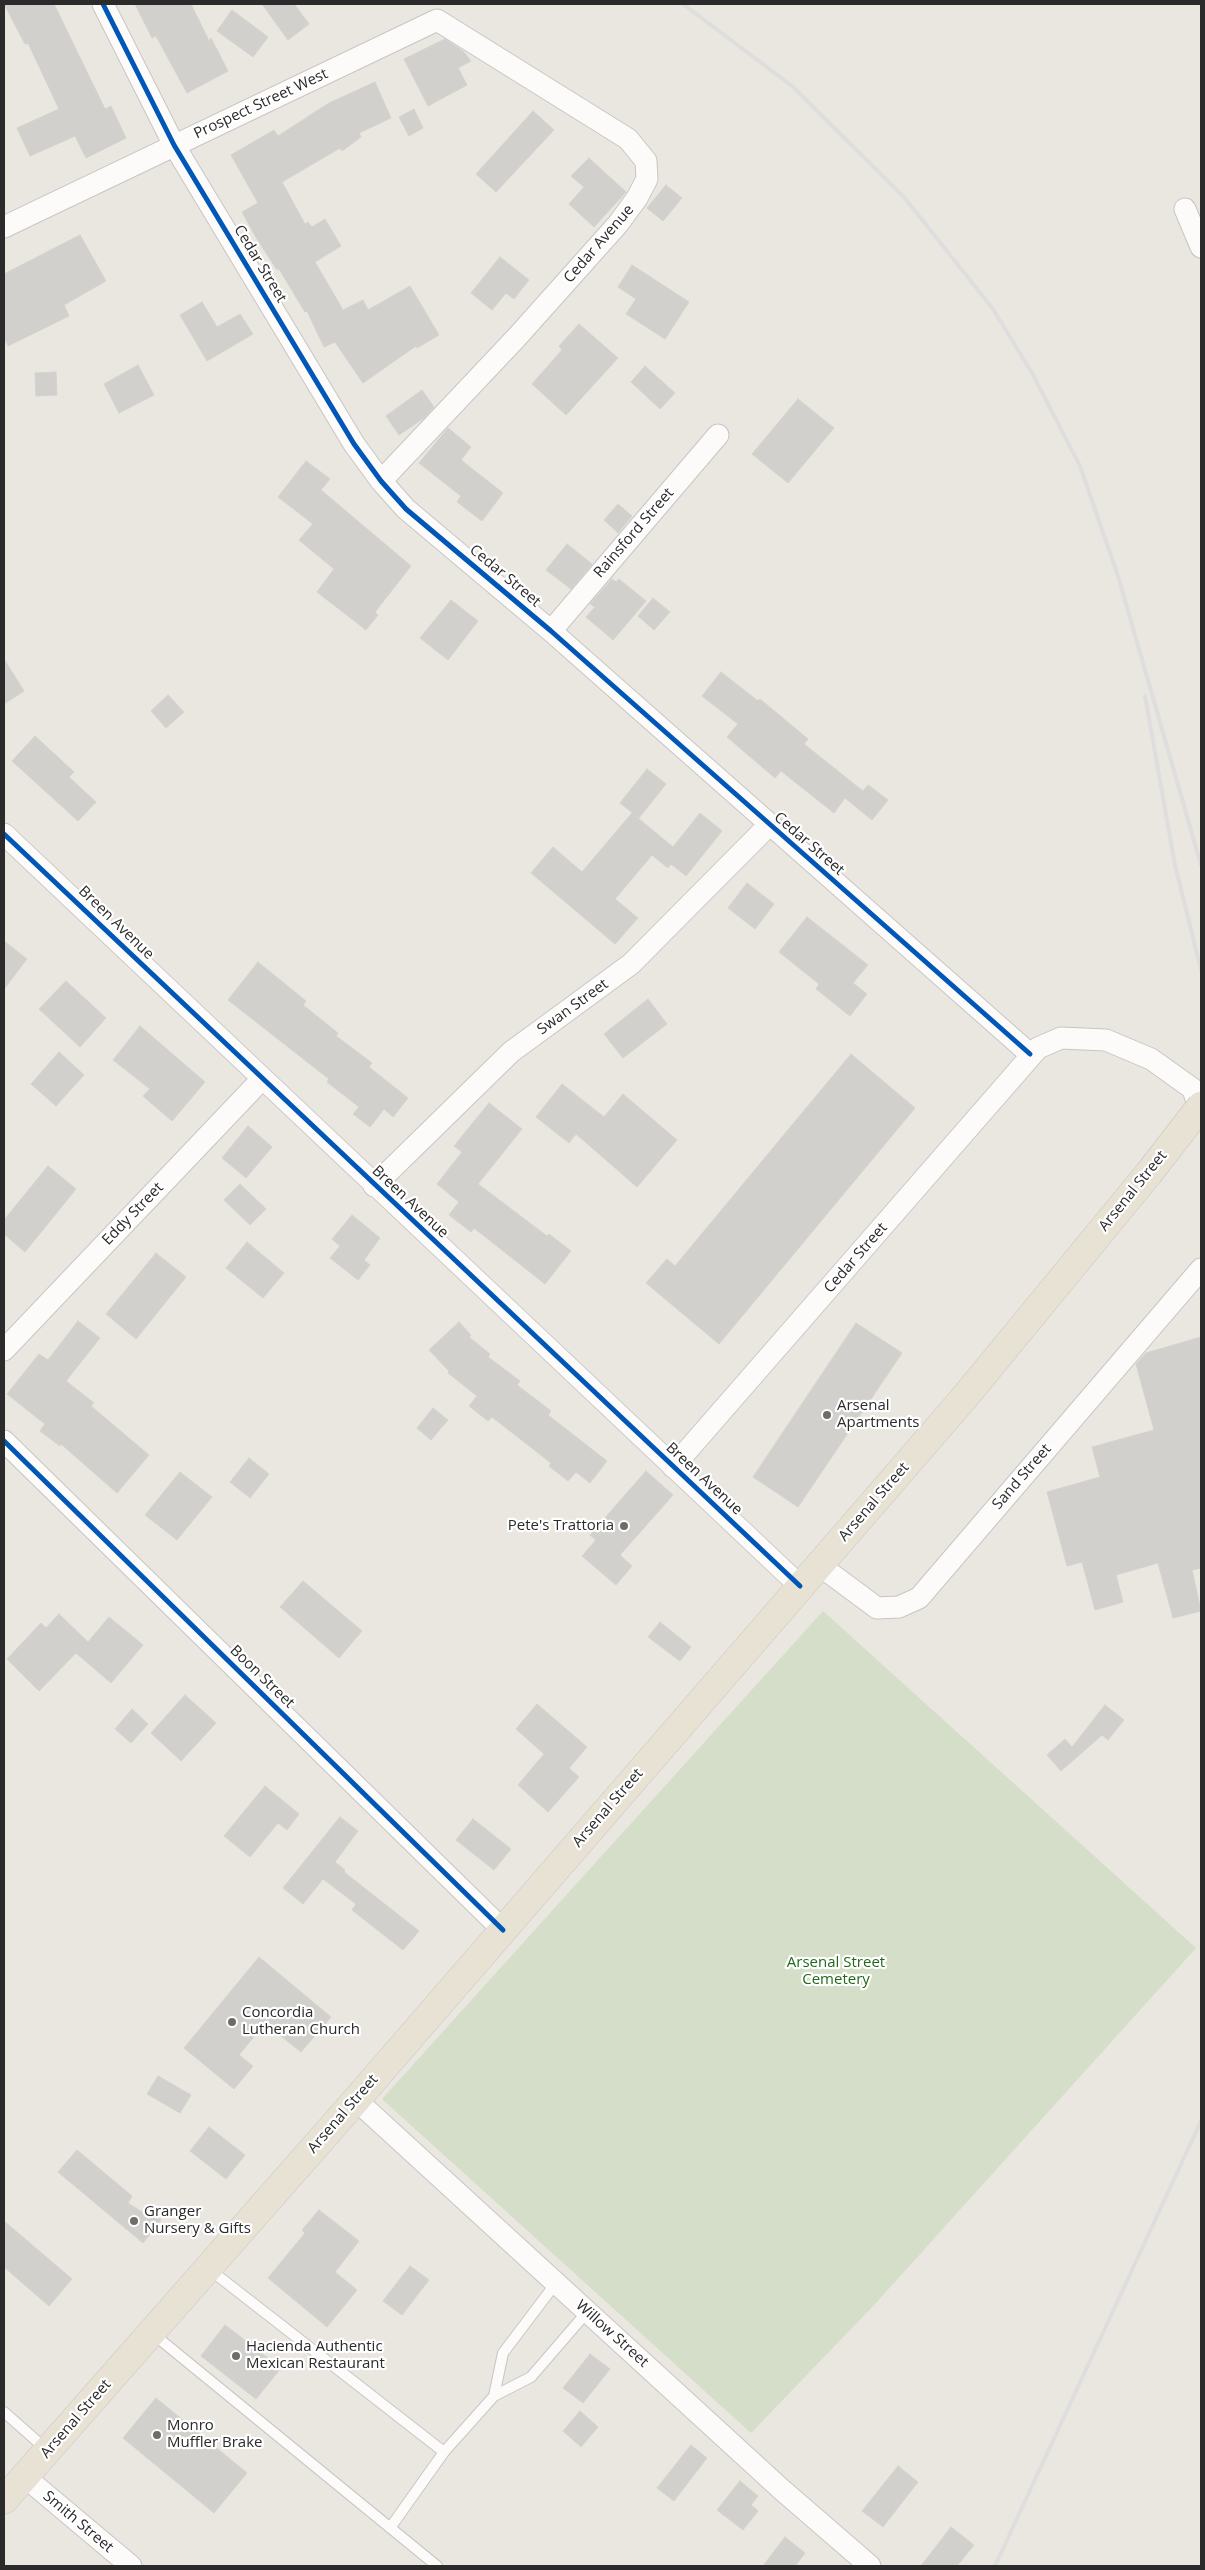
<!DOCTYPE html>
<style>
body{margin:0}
#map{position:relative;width:1205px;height:2570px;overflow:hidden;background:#eae7e0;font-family:"Open Sans",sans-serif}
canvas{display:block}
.frame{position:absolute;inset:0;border:5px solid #2b2b2b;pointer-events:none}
</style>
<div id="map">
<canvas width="1205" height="2570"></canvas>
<div class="frame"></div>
</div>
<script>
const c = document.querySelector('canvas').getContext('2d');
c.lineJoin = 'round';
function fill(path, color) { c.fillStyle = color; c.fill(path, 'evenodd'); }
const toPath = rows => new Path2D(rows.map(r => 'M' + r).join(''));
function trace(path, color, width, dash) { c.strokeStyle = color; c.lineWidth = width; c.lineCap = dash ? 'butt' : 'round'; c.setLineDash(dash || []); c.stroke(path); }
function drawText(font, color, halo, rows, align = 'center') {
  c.font = font + ' "Open Sans",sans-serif'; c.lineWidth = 4.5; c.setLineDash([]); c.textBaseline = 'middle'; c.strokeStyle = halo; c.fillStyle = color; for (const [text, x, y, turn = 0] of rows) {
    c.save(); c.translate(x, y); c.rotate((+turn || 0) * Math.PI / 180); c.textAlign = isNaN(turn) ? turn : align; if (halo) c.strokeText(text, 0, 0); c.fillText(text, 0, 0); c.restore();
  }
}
fill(toPath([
 [823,1611,1196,1948,875,2304,751,2433,382,2099]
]), '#d4dec8');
const building = toPath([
 [4,4,54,4,105,109,111,106,126,138,86,158,75,136,30,156,17,128,59,109,28,43,25,44,4,4],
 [135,4,191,4,209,41,211,38,228,71,187,93,156,36,152,38,135,4],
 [262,4,294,4,309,24,288,40,262,4],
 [232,10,268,37,253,57,217,31,232,10],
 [445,39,464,52,471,61,458,68,467,85,428,106,404,59,445,39],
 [375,82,391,118,359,133,361,137,342,151,340,148,282,182,305,224,308,222,312,227,325,219,341,246,315,262,343,310,363,300,368,310,410,286,439,335,417,348,416,346,363,383,335,342,324,347,307,311,305,312,279,269,277,270,257,239,242,212,258,203,231,155,274,130,278,136,329,103,375,82],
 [414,109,423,128,409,136,399,117,414,109],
 [533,111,554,130,496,192,476,174,533,111],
 [589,158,626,192,594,227,569,204,584,187,571,176,589,158],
 [666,185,682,198,663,221,647,208,666,185],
 [80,235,106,281,64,305,69,316,8,346,4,337,4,274,80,235],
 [500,257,529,280,514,299,506,293,492,310,471,293,500,257],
 [632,265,689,302,665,339,626,314,636,299,618,287,632,265],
 [202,302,217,327,240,314,253,334,207,361,180,315,202,302],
 [579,324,618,358,566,415,532,384,562,350,559,346,579,324],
 [138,365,154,395,119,413,104,384,138,365],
 [645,366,675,393,660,409,631,382,645,366],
 [56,372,57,395,36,396,35,373,56,372],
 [422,390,434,407,424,418,399,435,386,416,422,390],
 [798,399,834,428,788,483,752,454,798,399],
 [448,428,471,447,461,460,503,493,482,521,457,502,461,496,419,463,448,428],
 [306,461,330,479,321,490,411,566,375,612,378,615,366,630,317,592,334,569,299,540,313,524,278,497,306,461],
 [618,504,632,516,618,533,604,520,618,504],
 [567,544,592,564,571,589,546,570,567,544],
 [612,579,616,582,619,579,646,601,613,640,586,617,595,607,590,604,612,579],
 [653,598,670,612,654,630,638,616,653,598],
 [451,600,478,621,448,660,420,638,451,600],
 [4,659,24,691,4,704,4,659],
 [721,672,758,701,760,699,808,739,804,744,863,791,868,785,888,800,872,820,845,798,834,813,781,771,775,778,727,737,738,724,702,696,721,672],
 [168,695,184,712,166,728,151,711,168,695],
 [35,736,74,772,69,777,96,802,78,821,12,761,35,736],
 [647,769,666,784,639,818,620,803,647,769],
 [632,813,673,847,700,813,722,831,686,876,671,864,668,868,652,855,615,899,638,918,615,944,531,873,553,847,582,872,632,813],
 [747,883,774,904,755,929,728,908,747,883],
 [807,917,868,965,853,983,867,994,850,1016,816,989,819,984,779,952,807,917],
 [4,941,27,959,4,989,4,941],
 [258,962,306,1001,303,1005,338,1033,336,1036,372,1063,369,1067,408,1098,393,1117,384,1109,370,1127,353,1114,359,1107,327,1082,329,1079,228,1000,258,962],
 [66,981,106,1018,80,1047,39,1009,66,981],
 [648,999,667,1024,623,1058,604,1034,648,999],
 [140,1026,205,1082,172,1121,143,1096,150,1089,113,1060,140,1026],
 [59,1052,84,1075,56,1106,31,1084,59,1052],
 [851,1054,915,1108,719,1344,646,1283,667,1259,675,1266,851,1054],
 [562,1084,604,1117,623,1094,677,1140,637,1187,576,1134,569,1143,536,1117,562,1084],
 [489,1103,522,1129,478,1184,547,1236,549,1234,571,1251,545,1284,474,1228,471,1232,449,1215,459,1202,437,1184,462,1152,454,1146,489,1103],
 [248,1126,272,1147,246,1178,222,1158,248,1126],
 [48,1166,76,1189,25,1252,4,1234,4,1220,48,1166],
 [240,1184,266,1209,250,1225,224,1200,240,1184],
 [352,1215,380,1238,364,1260,370,1265,358,1280,330,1258,340,1246,332,1239,352,1215],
 [247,1242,284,1273,263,1298,226,1268,247,1242],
 [156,1253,186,1277,136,1339,106,1314,156,1253],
 [78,1321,100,1338,66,1381,94,1403,91,1406,149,1455,117,1493,61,1444,60,1446,40,1431,45,1424,7,1394,39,1354,48,1360,78,1321],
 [459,1322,471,1335,469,1337,490,1354,488,1357,520,1381,517,1385,551,1411,548,1415,607,1461,590,1483,576,1472,568,1481,549,1466,551,1463,492,1417,488,1421,469,1406,477,1396,448,1373,449,1371,429,1350,459,1322],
 [856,1323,902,1353,798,1507,753,1477,856,1323],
 [1201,1337,1201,1568,1192,1570,1201,1611,1173,1618,1158,1563,1116,1575,1123,1602,1095,1610,1082,1562,1067,1566,1047,1492,1100,1477,1092,1447,1154,1430,1136,1364,1146,1353,1201,1337],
 [433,1408,448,1420,431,1440,417,1428,433,1408],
 [249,1458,269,1474,250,1498,230,1482,249,1458],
 [646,1471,673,1495,620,1555,632,1566,616,1585,582,1556,596,1540,590,1535,646,1471],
 [180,1472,212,1497,177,1540,145,1515,180,1472],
 [303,1581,362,1631,339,1658,280,1607,303,1581],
 [59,1614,88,1642,109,1617,143,1645,111,1683,76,1653,39,1691,7,1659,41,1623,46,1628,59,1614],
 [660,1622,691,1647,680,1661,648,1637,660,1622],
 [185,1695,216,1723,181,1761,151,1733,185,1695],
 [537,1704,587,1747,569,1768,579,1777,548,1812,518,1785,544,1754,516,1729,537,1704],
 [1105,1705,1124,1720,1108,1740,1102,1735,1061,1771,1047,1755,1065,1739,1072,1747,1105,1705],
 [132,1709,148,1724,131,1743,115,1729,132,1709],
 [265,1786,299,1814,287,1830,278,1823,250,1857,224,1836,265,1786],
 [340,1817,358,1831,335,1862,345,1870,344,1872,419,1931,403,1950,352,1910,356,1904,323,1879,303,1904,283,1888,340,1817],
 [473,1819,511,1849,494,1870,456,1840,473,1819],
 [259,1957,331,2017,301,2052,265,2023,239,2055,253,2066,234,2089,184,2048,259,1957],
 [158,2076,191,2095,180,2113,147,2094,158,2076],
 [209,2127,245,2155,226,2179,190,2151,209,2127],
 [77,2150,132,2196,128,2203,142,2212,146,2208,161,2220,143,2243,58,2172,77,2150],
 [319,2210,359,2241,335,2272,357,2290,327,2327,268,2278,305,2233,302,2230,319,2210],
 [4,2221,72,2279,49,2306,4,2267,4,2221],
 [410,2266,429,2280,402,2315,383,2301,410,2266],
 [225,2325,281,2368,256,2399,201,2356,225,2325],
 [590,2354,610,2369,583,2403,563,2388,590,2354],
 [156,2398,247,2473,214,2513,123,2438,156,2398],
 [580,2411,598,2427,581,2447,563,2431,580,2411],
 [691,2445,707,2458,674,2501,657,2488,691,2445],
 [898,2466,918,2482,883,2527,862,2511,898,2466],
 [740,2481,758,2496,751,2505,758,2511,743,2530,717,2510,740,2481],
 [951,2527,974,2545,957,2566,921,2566,951,2527],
 [785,2537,805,2553,795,2566,763,2566,785,2537]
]);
fill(building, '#d2d0cc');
trace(building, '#d4d2cd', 1);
const service = toPath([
 [209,2269,444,2452,494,2396,531,2377,587,2312],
 [152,2333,437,2566],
 [494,2396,503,2353,556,2283],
 [4,2412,47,2450],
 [390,2528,444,2452]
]);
const minor = toPath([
 [103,4,174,145,354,444,381,481,406,509,551,631,1030,1054],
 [1185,209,1201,247],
 [4,227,437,20,628,139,646,161,647,179,637,198,618,224,517,337,381,481],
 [551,631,718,435],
 [4,834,800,1586],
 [374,1186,511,1052,631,964,769,825],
 [4,1350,262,1079],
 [4,1441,503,1930],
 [673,1467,1038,1048,1061,1038,1106,1040,1151,1059,1193,1089,1201,1116],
 [819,1565,877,1608,899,1607,919,1598,1201,1269],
 [356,2100,781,2489,870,2566],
 [25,2477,131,2566]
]);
const trunk = toPath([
 [4,2500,356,2100,964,1398,1149,1173]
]);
trace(service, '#c7c6c5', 12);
trace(minor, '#c7c6c5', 23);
trace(trunk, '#c5c4c1', 29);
trace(service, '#fcfbfa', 10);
trace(minor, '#fcfbfa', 21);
trace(trunk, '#e8e2d4', 28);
trace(toPath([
 [683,4,792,86,904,197,993,309,1032,373,1080,466,1118,576,1201,865],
 [1145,696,1175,865,1201,970],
 [995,2566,1201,2121]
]), '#dedede', 4);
const trunkBridge = toPath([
 [1149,1173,1201,1106]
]);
trace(trunkBridge, '#c5c4c1', 29, []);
trace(trunkBridge, '#e8e2d4', 28);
trace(toPath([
 [103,4,174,145,354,444,381,481,406,509,551,631,1030,1054],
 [4,834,800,1586],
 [4,1441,503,1930]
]), '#0057b8', 5);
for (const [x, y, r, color] of [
 [827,1415,5,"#6e6d6a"],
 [624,1526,5,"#6e6d6a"],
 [232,2022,5,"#6e6d6a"],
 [134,2221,5,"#6e6d6a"],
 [236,2356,5,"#6e6d6a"],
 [157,2435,5,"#6e6d6a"]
]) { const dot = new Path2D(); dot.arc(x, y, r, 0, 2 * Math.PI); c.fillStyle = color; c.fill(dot); trace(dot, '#fff', 2); }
drawText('15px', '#2b2b2b', '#fff', [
 ["Prospect Street West",261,104,-25],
 ["Cedar Avenue",599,244,-49],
 ["Cedar Street",260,264,59],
 ["Rainsford Street",634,533,-49],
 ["Cedar Street",505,576,40],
 ["Cedar Street",809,844,41],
 ["Breen Avenue",116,923,44],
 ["Swan Street",573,1007,-36],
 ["Arsenal Street",1133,1191,-51],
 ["Breen Avenue",410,1202,43],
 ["Eddy Street",133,1214,-46],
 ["Cedar Street",856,1258,-49],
 ["Sand Street",1022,1477,-49],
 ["Breen Avenue",704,1479,43],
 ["Arsenal Street",874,1502,-49],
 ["Boon Street",262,1677,44],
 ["Arsenal Street",608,1808,-49],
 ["Arsenal Street",343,2114,-49],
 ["Willow Street",612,2334,42],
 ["Arsenal Street",76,2419,-49],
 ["Smith Street",78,2522,40]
]);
drawText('15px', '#2b2b2b', '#fff', [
 ["Arsenal",837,1406],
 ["Apartments",837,1423],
 ["Pete's Trattoria",614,1526,"right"],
 ["Concordia",242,2013],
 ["Lutheran Church",242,2030],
 ["Granger",144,2212],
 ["Nursery & Gifts",144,2229],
 ["Hacienda Authentic",246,2347],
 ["Mexican Restaurant",246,2364],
 ["Monro",167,2426],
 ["Muffler Brake",167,2443]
], 'left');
drawText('15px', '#23681b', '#fff', [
 ["Arsenal Street",836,1963],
 ["Cemetery",836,1980]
]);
</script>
